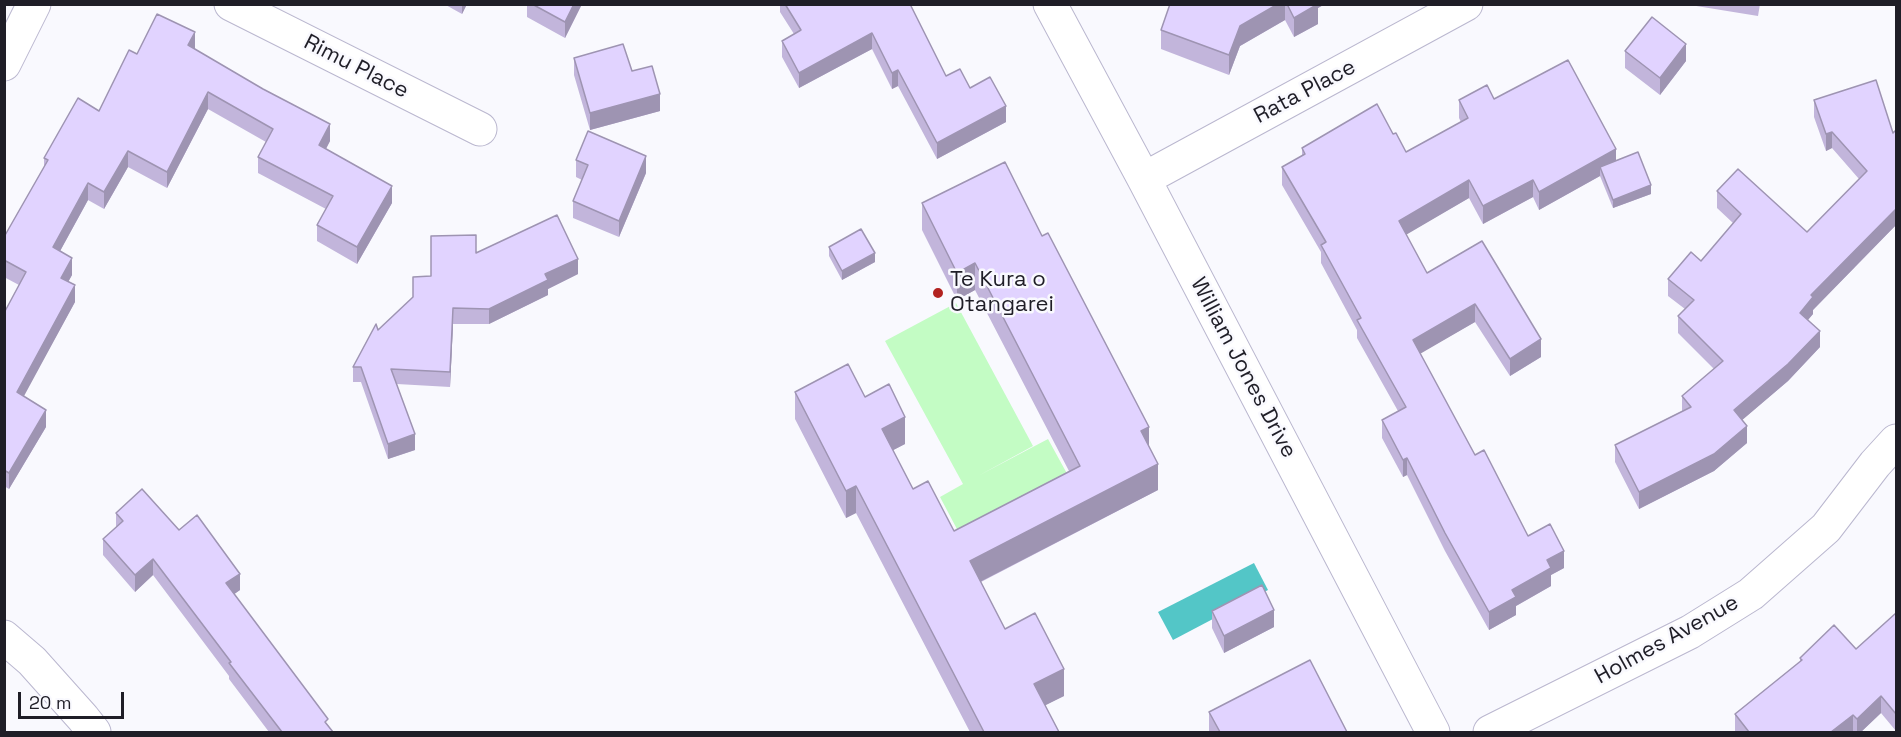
<!DOCTYPE html>
<style>
body{margin:0}
#map{position:relative;width:1901px;height:737px;overflow:hidden;background:#f9f9fe;font-family:"Space Grotesk",sans-serif}
canvas{display:block}
.frame{position:absolute;inset:0;border:6px solid #1f1e27;pointer-events:none}
.scale{position:absolute;left:18px;top:692px;width:106px;height:27px;box-sizing:border-box;border:3px solid #1f1e27;border-top:0;padding-left:8px;font-size:18px;line-height:21px;white-space:nowrap;color:#1f1e27;-webkit-text-stroke:4px #f9f9fe;paint-order:stroke}
</style>
<div id="map">
<canvas width="1901" height="737"></canvas>
<div class="frame"></div>
<div class="scale">20 m</div>
</div>
<script>
const c = document.querySelector('canvas').getContext('2d');
c.lineJoin = 'round';
function fill(path, color) { c.fillStyle = color; c.fill(path, 'evenodd'); }
const toPath = rows => new Path2D(rows.map(r => 'M' + r).join(''));
function trace(path, color, width, dash) { c.strokeStyle = color; c.lineWidth = width; c.lineCap = dash ? 'butt' : 'round'; c.setLineDash(dash || []); c.stroke(path); }
function drawText(font, color, halo, rows, align = 'center') {
  c.font = font + ' "Space Grotesk",sans-serif'; c.lineWidth = 5; c.setLineDash([]); c.textBaseline = 'middle'; c.strokeStyle = halo; c.fillStyle = color; for (const [text, x, y, turn = 0] of rows) {
    c.save(); c.translate(x, y); c.rotate((+turn || 0) * Math.PI / 180); c.textAlign = isNaN(turn) ? turn : align; if (halo) c.strokeText(text, 0, 0); c.fillText(text, 0, 0); c.restore();
  }
}
fill(toPath([
 [956,303,1033,446,978,476,1048,439,1076,490,967,548,940,497,963,484,885,341]
]), '#c3fcc4');
fill(toPath([
 [1254,563,1268,590,1173,640,1158,612]
]), '#53c6c7');
const minor = toPath([
 [231,4,480,129],
 [1050,4,1144,179,1433,732],
 [4,64,34,4],
 [1144,179,1466,4],
 [4,637,32,661,83,718,94,732],
 [1490,732,1690,632,1751,594,1826,528,1875,464,1896,441]
]);
trace(minor, '#bab7cf', 35);
trace(minor, '#fff', 33);
fill(toPath([
 [444,4,467,4,462,14],
 [527,4,582,4,565,38,527,17],
 [780,4,910,4,946,76,970,88,1006,122,937,159,898,86,892,89,872,49,799,88,782,57,782,41,794,34,780,12],
 [1171,4,1325,4,1318,8,1318,24,1294,37,1285,20,1240,46,1229,75,1161,49,1161,30],
 [1684,4,1760,4,1758,16],
 [195,49,330,141,326,149,392,203,357,264,317,241,317,225,326,209,258,173,258,157,266,142,208,109,167,188,128,167,104,209,88,200,60,251,72,275,68,282,75,302,23,396,46,427,9,489,4,486,4,313,19,285,4,277,4,237,44,167,44,158,99,111,137,54],
 [1625,51,1686,61,1660,95,1625,68],
 [574,58,632,71,660,111,590,130,574,75],
 [1494,99,1616,161,1651,194,1613,208,1600,176,1539,210,1533,197,1483,224,1469,198,1406,234,1427,273,1482,241,1541,357,1510,376,1475,322,1420,353,1475,455,1528,536,1564,568,1551,575,1551,586,1516,606,1516,615,1489,630,1445,551,1407,475,1403,477,1382,438,1382,420,1398,411,1357,338,1357,330,1321,263,1321,252,1282,185,1282,167,1302,156,1302,148,1393,134,1406,152,1461,122,1459,118,1459,100],
 [1814,100,1893,133,1896,130,1896,225,1813,310,1813,314,1808,320,1820,347,1788,381,1742,420,1747,443,1714,471,1639,509,1615,462,1615,445,1682,411,1682,396,1714,369,1678,333,1678,316,1685,309,1668,296,1668,279,1701,261,1733,223,1717,208,1717,191,1807,232,1859,179,1832,148,1826,151,1814,117],
 [576,160,646,173,619,237,573,218,573,201,582,180,576,177],
 [922,203,1042,236,1149,446,1158,490,981,582,1005,629,1064,696,1045,705,1059,732,970,732,856,513,846,518,795,419,795,392,865,397,905,444,893,450,913,489,954,531,1069,471,975,290,957,300,922,230],
 [829,247,875,262,842,280,829,256],
 [476,253,578,274,548,289,548,295,489,324,453,324,450,387,397,384,415,450,388,459,361,382,353,382,353,367,378,330,413,297,431,276],
 [116,513,179,530,240,590,234,594,333,732,269,732,229,679,229,676,153,575,135,592,103,555,103,539,116,527],
 [1212,611,1274,627,1224,653,1212,628],
 [1896,613,1896,731,1881,713,1861,732,1736,732,1735,731,1735,714,1800,662,1800,658,1856,649],
 [1209,712,1347,732,1209,732]
]), '#c2b5db');
fill(toPath([
 [462,4,467,4,462,14],
 [574,4,582,4,565,38,565,22],
 [1278,4,1285,4,1285,20,1240,46,1229,75,1229,55,1240,26],
 [1312,4,1325,4,1318,8,1318,24,1294,37,1294,18],
 [195,32,195,49,188,45],
 [872,33,872,49,799,88,799,73],
 [1686,44,1686,61,1660,95,1660,78],
 [898,70,898,86,892,89,892,73],
 [208,92,208,109,167,188,167,172],
 [660,94,660,111,590,130,590,113],
 [1006,106,1006,122,937,159,937,143],
 [330,124,330,141,319,162,319,145],
 [1832,132,1832,148,1826,151,1826,134],
 [1616,149,1616,167,1600,167,1600,176,1539,210,1539,192],
 [128,151,128,167,104,209,104,192],
 [646,156,646,173,619,237,619,221],
 [1469,180,1469,198,1399,239,1399,221],
 [1533,180,1533,197,1483,224,1483,206],
 [88,183,88,200,53,264,53,247],
 [1651,185,1651,194,1613,208,1613,200],
 [392,186,392,203,357,264,357,247],
 [1896,209,1896,225,1813,310,1813,314,1800,329,1800,313,1811,295],
 [875,253,875,262,842,280,842,271],
 [72,258,72,275,61,295,61,278],
 [578,259,578,274,548,289,548,295,489,324,489,309,545,274],
 [975,263,975,290,957,300,957,273],
 [75,285,75,302,17,409,17,392],
 [1475,304,1475,322,1413,358,1413,340],
 [453,308,453,324,450,387,450,372],
 [1820,331,1820,347,1788,381,1734,427,1734,410],
 [1541,339,1541,357,1510,376,1510,359],
 [46,410,46,427,9,489,9,473],
 [905,417,905,444,882,456,882,429],
 [1747,426,1747,443,1714,471,1639,509,1639,492],
 [1149,427,1149,454,1141,431],
 [415,434,415,450,388,459,388,444],
 [1407,458,1407,475,1403,477,1403,460],
 [1158,464,1158,490,970,587,970,561],
 [856,486,856,513,846,518,846,491],
 [1564,551,1564,568,1551,575,1551,586,1516,606,1516,615,1489,630,1489,612,1512,590,1547,560],
 [153,559,153,575,135,592,135,575],
 [240,574,240,590,226,600,226,583],
 [1274,610,1274,627,1224,653,1224,636],
 [1064,669,1064,696,1034,711,1034,684],
 [1881,696,1881,713,1861,732,1857,732,1857,719],
 [1853,715,1853,732,1831,732]
]), '#9e94b2');
const building = toPath([
 [532,4,574,4,565,22,532,4],
 [785,4,910,4,946,76,960,69,970,88,990,77,1006,106,937,143,898,70,892,73,872,33,799,73,782,41,801,30,785,4],
 [1170,4,1278,4,1240,26,1229,55,1161,30,1170,4],
 [1287,4,1318,4,1294,18,1287,4],
 [157,14,195,32,188,45,263,89,330,124,319,145,392,186,357,247,317,225,333,196,258,157,273,129,208,92,167,172,128,151,104,192,88,183,53,247,72,258,61,278,75,285,17,392,46,410,9,473,4,470,4,313,26,272,4,260,4,237,48,160,44,158,78,98,99,111,129,50,137,54,157,14],
 [1652,17,1686,44,1660,78,1625,51,1652,17],
 [623,44,632,71,652,66,660,94,590,113,574,58,623,44],
 [1568,60,1616,149,1539,192,1533,180,1483,206,1469,180,1399,221,1427,273,1482,241,1541,339,1510,359,1475,304,1413,340,1475,455,1484,450,1528,536,1550,524,1564,551,1547,560,1551,568,1512,590,1516,597,1489,612,1445,533,1407,458,1403,460,1382,420,1406,407,1357,320,1361,318,1321,245,1326,242,1282,167,1305,154,1302,148,1377,104,1393,134,1396,133,1406,152,1468,118,1459,100,1487,85,1494,99,1568,60],
 [1876,80,1893,133,1896,130,1896,209,1811,295,1813,297,1800,313,1820,331,1788,364,1734,410,1747,426,1714,454,1639,492,1615,445,1691,407,1682,396,1723,361,1678,316,1694,300,1668,279,1691,252,1701,261,1741,214,1717,191,1738,169,1807,232,1867,171,1832,132,1826,134,1814,100,1876,80],
 [588,131,646,156,619,221,573,201,588,165,576,160,588,131],
 [1638,152,1651,185,1613,200,1600,167,1638,152],
 [1005,162,1042,236,1048,233,1149,427,1141,431,1158,464,970,561,1005,629,1035,613,1064,669,1034,684,1059,732,984,732,856,486,846,491,795,392,848,364,865,397,889,384,905,417,882,429,913,489,928,481,954,531,1080,466,975,263,957,273,922,203,1005,162],
 [557,215,578,259,545,274,548,280,489,309,453,308,450,372,391,369,415,434,388,444,361,367,353,367,376,324,378,330,413,297,413,277,431,276,431,236,476,235,476,253,557,215],
 [861,229,875,253,842,271,829,247,861,229],
 [142,489,179,530,197,515,240,574,226,583,328,719,325,722,333,732,282,732,229,663,231,662,153,559,135,575,103,539,123,521,116,513,142,489],
 [1262,585,1274,610,1224,636,1212,611,1262,585],
 [1896,613,1896,714,1881,696,1857,719,1853,715,1831,732,1749,732,1735,714,1802,660,1800,658,1834,625,1856,649,1896,613],
 [1310,660,1347,732,1220,732,1209,712,1310,660]
]);
fill(building, '#e1d3ff');
trace(building, '#9e94b2', 1.5);
for (const [x, y, r, color] of [
 [938,293,6,"#b22220"]
]) { const dot = new Path2D(); dot.arc(x, y, r, 0, 2 * Math.PI); c.fillStyle = color; c.fill(dot); trace(dot, '#f9f9fe', 2); }
drawText('22px', '#1f1e27', '#f9f9fe', [
 ["Rimu Place",356,67,27],
 ["Rata Place",1305,92,-28],
 ["William Jones Drive",1243,368,62],
 ["Holmes Avenue",1667,640,-29]
]);
drawText('22px', '#1f1e27', '#f9f9fe', [
 ["Te Kura o",950,280],
 ["Otangarei",950,305]
], 'left');
</script>
